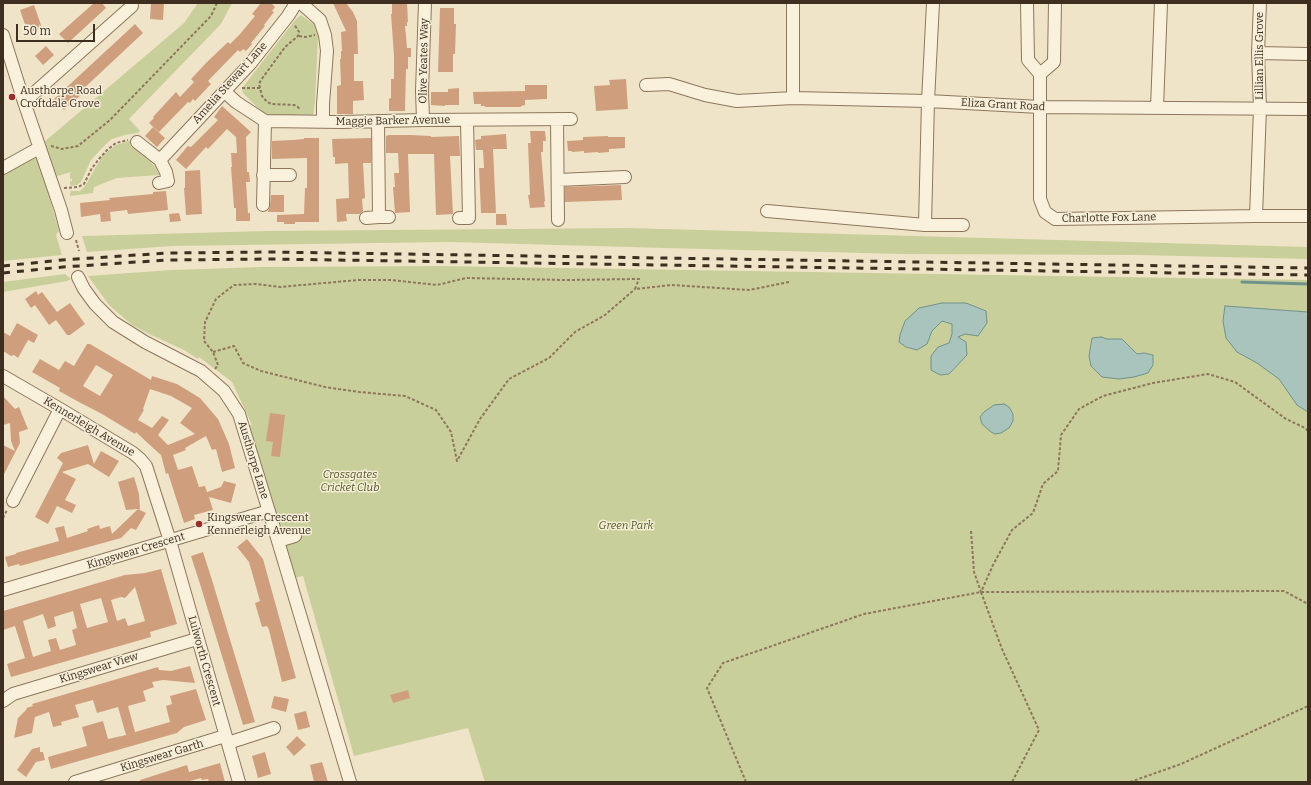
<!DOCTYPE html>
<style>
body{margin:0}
#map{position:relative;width:1311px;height:785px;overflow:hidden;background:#f0e4c8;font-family:Bitter,serif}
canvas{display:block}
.frame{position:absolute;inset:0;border:4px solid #3d2e20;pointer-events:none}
.scale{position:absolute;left:16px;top:24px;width:79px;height:18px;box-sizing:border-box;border:2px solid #3d2e20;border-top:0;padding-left:5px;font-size:12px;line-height:14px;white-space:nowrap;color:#3d2e20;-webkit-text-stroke:3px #f7eed8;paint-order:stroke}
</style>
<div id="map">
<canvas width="1311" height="785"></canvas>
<div class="frame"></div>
<div class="scale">50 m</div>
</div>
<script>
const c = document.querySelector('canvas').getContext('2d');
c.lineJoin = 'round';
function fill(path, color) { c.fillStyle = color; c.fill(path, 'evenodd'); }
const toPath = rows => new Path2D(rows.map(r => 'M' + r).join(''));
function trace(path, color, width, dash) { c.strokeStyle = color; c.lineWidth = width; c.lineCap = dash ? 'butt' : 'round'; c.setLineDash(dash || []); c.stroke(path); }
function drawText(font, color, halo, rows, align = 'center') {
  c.font = font + ' Bitter,serif'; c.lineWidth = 3; c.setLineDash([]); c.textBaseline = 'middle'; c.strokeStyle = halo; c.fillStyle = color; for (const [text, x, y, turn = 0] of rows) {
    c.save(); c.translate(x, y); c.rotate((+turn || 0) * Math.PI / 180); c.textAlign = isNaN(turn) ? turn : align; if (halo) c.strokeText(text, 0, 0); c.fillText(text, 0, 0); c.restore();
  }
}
fill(toPath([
 [198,3,232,3,221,24,129,119,140,131,138,133,125,135,112,139,106,144,91,160,81,182,77,185,71,186,70,184,70,181,72,181,72,179,70,179,70,173,71,173,71,172,54,177,43,143,184,23],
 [301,15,316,26,318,37,315,102,313,116,266,116,243,93,242,88,296,19],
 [130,141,132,143,130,145,150,161,155,167,159,175,117,178,94,187,93,193,70,196,70,193,71,193,70,191,80,191,86,185,95,168,104,154,116,145],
 [36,151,59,231,56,235,62,255,3,261,3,171],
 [629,228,1308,247,1308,259,1138,255,903,254,664,248,450,242,172,246,87,252,82,236,266,231],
 [439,266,1308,280,1308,782,485,782,468,728,354,756,303,576,290,579,243,427,252,425,232,382,199,357,198,359,184,350,149,334,132,325,109,305,88,276,171,270,263,267],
 [65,274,71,279,67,281,3,292,3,282]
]), '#c9cf9b');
const water = toPath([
 [942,303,966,303,986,311,987,323,978,336,965,334,958,337,966,342,967,355,949,374,940,375,931,370,931,356,938,347,949,343,952,334,952,324,942,321,932,331,927,344,917,350,906,347,899,342,900,335,905,321,919,308,942,303],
 [1225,306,1308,312,1308,412,1297,405,1279,379,1257,363,1237,352,1226,338,1223,321,1225,306],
 [1101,337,1107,339,1122,339,1137,354,1144,353,1153,355,1153,365,1148,373,1134,377,1119,379,1102,377,1091,366,1089,356,1092,338,1101,337],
 [1004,404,1009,407,1013,414,1013,421,1009,428,1001,433,995,434,991,432,982,424,980,417,984,412,994,405,1004,404]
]);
fill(water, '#a9c4bc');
trace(water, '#6f938a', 1);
trace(toPath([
 [1242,282,1308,284]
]), '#6f938a', 3);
fill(toPath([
 [94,3,102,3,106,8,68,43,59,34],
 [151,3,164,3,163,20,150,19],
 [261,3,271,3,275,7,272,11,274,12,264,25,265,26,251,43,252,44,246,51,243,49,240,52,238,50,208,81,211,84,195,101,193,99,190,103,188,102,159,132,149,123,154,118,153,117,176,92,180,97,194,82,191,79,207,62,228,42,230,44,240,34,255,16,252,14],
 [333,3,346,3,353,12,357,21,358,54,354,54,354,81,363,81,364,100,353,101,353,114,337,114,337,86,341,85,340,59,341,59,341,51,342,51,341,32,346,31],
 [392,3,407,3,408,22,407,22,407,26,405,26,406,36,407,48,411,48,411,57,408,57,408,69,406,69,405,111,389,111,389,99,391,98,391,79,394,79,394,56,391,14,392,14],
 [34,5,42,28,28,33,20,10],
 [440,8,454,8,454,24,456,24,455,54,453,54,453,72,438,72],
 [135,24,143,33,80,92,82,94,64,110,54,99],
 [46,46,54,55,43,65,35,56],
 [626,79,628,109,596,111,594,86,610,85,609,80],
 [525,85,547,85,547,99,525,100,525,105,521,106,521,107,485,107,485,106,481,106,481,104,474,104,473,92,525,91],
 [459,88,459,105,445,105,445,106,431,105,431,92,448,92,448,89],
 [222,106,251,132,246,137,247,172,249,172,250,182,246,182,248,213,250,213,250,221,236,221,236,208,234,208,231,167,232,167,231,153,237,153,236,137,227,129,208,149,206,147,186,169,176,160,186,148,188,146,191,147,218,120,214,117],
 [153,127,165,138,157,147,145,136],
 [530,131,545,131,546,141,543,141,543,152,541,152,545,201,544,202,545,207,530,208,528,195,530,195,528,143,531,143],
 [506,134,507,149,493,149,496,213,481,213,479,168,484,168,483,150,476,150,475,140,481,139,481,136],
 [389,135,411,135,431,136,431,137,459,136,460,156,450,156,453,214,436,215,434,154,408,154,410,212,395,213,393,187,395,187,394,173,399,173,398,153,386,153,386,136],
 [608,136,608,137,625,137,625,148,609,149,609,152,598,153,598,152,584,153,584,151,572,152,572,151,568,151,567,141,583,140,583,137],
 [304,138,319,138,319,222,295,222,295,224,284,224,284,222,277,222,277,215,304,214,305,188,307,188,307,158,272,159,272,141,292,140,304,139],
 [371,138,371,163,363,163,365,198,362,199,363,211,360,214,346,214,347,221,337,222,336,199,349,198,348,163,335,164,335,157,333,157,332,139],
 [200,170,202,214,186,215,184,188,185,188,185,171],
 [621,185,622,200,565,202,565,187],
 [166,191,168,210,128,214,127,210,110,212,111,221,101,222,100,214,81,217,80,203,110,200,109,198,153,194,153,192],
 [271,195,284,195,284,212,268,212,270,205],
 [179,213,181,221,170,222,169,214],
 [496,214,506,214,507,225,496,225],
 [36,291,38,295,42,292,57,312,70,303,85,324,70,335,67,335,56,320,49,325,35,305,31,308,25,299],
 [17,323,38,335,34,343,28,340,18,358,14,355,11,356,3,351,3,332,10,336],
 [87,344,90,344,151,380,152,376,177,384,200,398,218,419,229,444,235,468,222,472,216,449,212,450,206,436,185,448,186,450,173,455,178,470,192,466,199,487,205,486,207,492,221,487,224,481,236,484,231,503,209,497,213,510,194,515,195,519,184,523,168,473,166,474,161,455,153,448,136,432,135,434,102,414,77,401,59,391,60,388,32,372,40,359,59,370,65,361,74,366],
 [96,365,113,375,100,396,83,386],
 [150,389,171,396,192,408,180,423,195,434,168,445,158,435,169,420,162,416,152,428,138,420,144,410,143,409],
 [3,396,15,409,19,407,28,429,19,432,20,443,3,476,3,445,15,451,11,441,10,423,3,425],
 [270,413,285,415,280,457,271,456,273,442,266,441],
 [88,445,94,464,101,451,119,461,109,477,88,464,62,472,76,479,65,500,76,505,72,513,57,506,48,524,35,517,63,463,57,458,61,453],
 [134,477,139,494,140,509,138,509,146,513,136,530,131,528,121,538,20,566,19,564,8,567,5,557,16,554,16,553,59,541,55,528,64,526,67,538,88,531,87,529,99,525,100,529,110,526,112,534,138,509,126,510,118,482],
 [247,539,263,559,296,678,282,682,269,630,267,626,262,627,255,603,260,601,249,562,237,547],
 [203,552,212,580,255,722,243,725,200,584,191,556],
 [161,569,177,624,150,632,151,637,11,677,7,664,25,658,15,626,3,630,3,611,125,575,145,573],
 [135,587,145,621,128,626,125,618,117,621,111,600,121,597,125,598],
 [101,598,108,622,87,628,80,604],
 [73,611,77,628,72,630,76,645,60,650,56,638,48,640,51,651,33,657,23,621,43,614,48,629,56,626,54,617],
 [190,666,195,683,163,680,152,682,154,687,143,691,146,701,128,706,135,732,170,722,166,706,172,704,170,696,196,689,206,720,184,727,177,733,51,769,48,757,87,746,82,727,103,721,108,739,126,735,118,707,97,713,93,700,75,705,79,717,61,722,62,725,53,727,49,712,35,717,32,733,14,738,18,718,27,709,26,708,33,706,32,704,158,667,159,670,171,671],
 [408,690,410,698,393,703,390,695],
 [274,696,289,699,286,712,271,708],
 [306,711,310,727,298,730,294,714],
 [297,736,306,745,294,756,286,747],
 [40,747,40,752,43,752,45,760,36,762,26,777,17,770,32,749],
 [265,752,271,774,258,778,252,756],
 [322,762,328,782,314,782,310,765],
 [220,763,225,782,209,782,208,779,202,780,201,778,186,782,141,782,140,780,187,765,189,772]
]), '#cf9f7d');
const minor = toPath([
 [301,3,320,20,325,35,327,51,323,104,323,121],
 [793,3,793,98,928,101,1040,107,1308,109],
 [933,3,928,101,925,225,963,225],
 [1027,3,1028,60,1040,74,1040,199,1045,212,1055,219,1256,216,1308,216],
 [3,35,24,102,61,210,67,233],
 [1258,53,1308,54],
 [1040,74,1054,62,1055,3],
 [646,85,669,84,705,95,737,101,793,98],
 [224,91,236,102,265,121,342,122,423,120,571,119],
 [24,102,132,6],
 [1157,108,1161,3],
 [557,119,558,220],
 [423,120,422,91,425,3],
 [378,121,379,217,389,217],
 [137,142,160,160,166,172,168,181,159,183],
 [160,160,250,64,288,16,296,3],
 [3,168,39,148],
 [263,175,290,175],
 [558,180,625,177],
 [263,205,265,121],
 [767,211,925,225],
 [1256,216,1260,108,1258,53,1260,3],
 [366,218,379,217],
 [459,218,469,218,467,120],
 [78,277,84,289,95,304,113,322,145,342,201,371,224,391,239,414,278,541,350,782],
 [3,376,60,409,133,453,140,459,146,466,170,541,239,782],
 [13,501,60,409],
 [278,541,295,536],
 [3,590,269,511],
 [3,701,13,694,197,639],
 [228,743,274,728],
 [75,782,225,736]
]);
trace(minor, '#8d765c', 14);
trace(toPath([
 [299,36,306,37,315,35],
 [242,88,260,88,262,96,267,102,272,104,294,105,298,107,300,110],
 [260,88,259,84,261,80,285,47,298,36,299,32,294,24],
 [51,146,62,149,78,146,110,120,211,16,217,3],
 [64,188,78,187,84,184,92,168,99,159,107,150,116,143,128,140],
 [76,240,79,251],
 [213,352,234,346,243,363,261,371,325,387,359,392,405,396,436,410,451,432,457,461,480,419,509,379,549,358,575,332,605,315,635,289],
 [215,369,218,365,213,352,204,341,205,322,216,299,234,285,256,284,280,287,358,280,391,280,437,285,466,278,566,280,639,279,635,289,672,285,749,290,789,282],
 [3,518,7,510],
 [971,531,974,572,981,592,993,565,1012,530,1033,513,1043,484,1058,471,1061,435,1079,409,1103,396,1153,383,1208,374,1235,382,1286,419,1305,428,1308,431],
 [981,592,1002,649,1039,730,1012,782],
 [746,782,707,688,723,663,864,614,981,592,1284,591,1308,604],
 [1130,782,1181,764,1308,706]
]), '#8d765c', 2, [3, 2]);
trace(minor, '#faf1dc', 12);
trace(toPath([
 [3,266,62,260,167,253,272,252,1308,268],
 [3,273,63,267,167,260,272,259,1308,275]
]), '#3d2e20', 3, [7, 7]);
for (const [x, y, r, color] of [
 [12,97,4,"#9e2a2b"],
 [199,524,4,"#9e2a2b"]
]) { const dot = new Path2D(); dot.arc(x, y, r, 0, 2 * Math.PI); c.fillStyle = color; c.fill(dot); trace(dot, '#f7eed8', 1.5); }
drawText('11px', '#3d2e20', '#f7eed8', [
 ["Lillian Ellis Grove",1260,56,-90],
 ["Olive Yeates Way",424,61,-89],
 ["Amelia Stewart Lane",230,83,-48],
 ["Eliza Grant Road",1003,105,3],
 ["Maggie Barker Avenue",393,121,-1],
 ["Charlotte Fox Lane",1109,218,-1],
 ["Kennerleigh Avenue",89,427,31],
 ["Austhorpe Lane",253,460,73],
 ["Kingswear Crescent",136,551,-17],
 ["Lulworth Crescent",204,661,74],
 ["Kingswear View",99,668,-17],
 ["Kingswear Garth",162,756,-17]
]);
drawText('11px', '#3d2e20', '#f7eed8', [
 ["Austhorpe Road",20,91],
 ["Croftdale Grove",20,104],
 ["Kingswear Crescent",207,518],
 ["Kennerleigh Avenue",207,531]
], 'left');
drawText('italic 11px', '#4d5a26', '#f7eed8', [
 ["Crossgates",350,475],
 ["Cricket Club",350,488],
 ["Green Park",626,526]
]);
</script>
